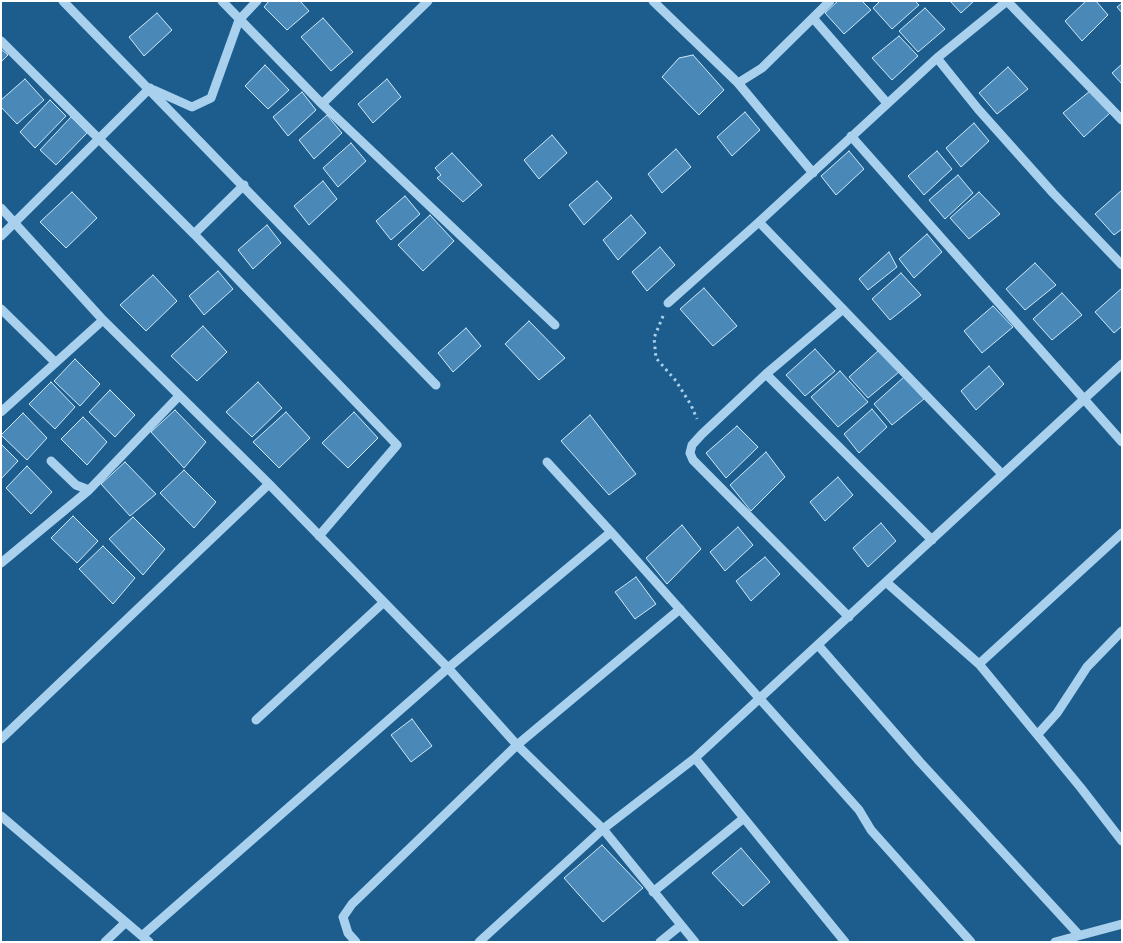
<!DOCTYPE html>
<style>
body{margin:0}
#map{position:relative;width:1123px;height:943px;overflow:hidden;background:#1d5d8d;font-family:"Space Grotesk",sans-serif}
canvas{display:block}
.frame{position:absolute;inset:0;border:2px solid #fff;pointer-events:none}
</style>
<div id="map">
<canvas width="1123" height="943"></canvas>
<div class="frame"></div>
</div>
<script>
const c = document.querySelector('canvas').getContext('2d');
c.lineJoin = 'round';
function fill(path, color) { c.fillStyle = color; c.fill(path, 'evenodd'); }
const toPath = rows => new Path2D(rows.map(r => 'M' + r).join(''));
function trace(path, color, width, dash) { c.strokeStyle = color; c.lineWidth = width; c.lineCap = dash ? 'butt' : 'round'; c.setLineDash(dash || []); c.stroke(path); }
const building = toPath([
 [269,1,300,1,309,11,287,30,264,7,269,1],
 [838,1,862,1,871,10,844,34,825,13,838,1],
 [880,1,915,1,919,5,892,29,873,8,880,1],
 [950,1,974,1,961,13,950,1],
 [1086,1,1096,1,1108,15,1082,41,1065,21,1086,1],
 [1122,3,1122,13,1117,7,1122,3],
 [925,8,945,29,918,52,899,31,925,8],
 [157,13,172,30,144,56,129,37,157,13],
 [323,18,353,52,331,71,301,37,323,18],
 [899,36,918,56,892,80,872,58,899,36],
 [1,49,8,55,1,62,1,49],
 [693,55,724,90,699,115,662,77,679,58,693,55],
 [1122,64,1122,84,1112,73,1122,64],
 [265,65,289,90,268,109,245,86,265,65],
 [1008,67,1028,89,997,114,979,93,1008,67],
 [25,79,44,100,17,124,1,107,1,100,25,79],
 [387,79,401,97,373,123,358,104,387,79],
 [1090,91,1110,113,1084,137,1063,113,1090,91],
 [302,92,316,110,288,136,273,117,302,92],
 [50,100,66,116,35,148,20,132,50,100],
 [745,112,760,130,732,156,717,137,745,112],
 [327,115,342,133,314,159,299,140,327,115],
 [71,117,87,133,56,165,40,150,71,117],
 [974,123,989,141,961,167,946,148,974,123],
 [552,135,567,153,539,179,524,160,552,135],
 [351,143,366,161,338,187,323,168,351,143],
 [676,149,691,167,662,193,648,174,676,149],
 [849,151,864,169,836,195,821,176,849,151],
 [937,151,952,169,924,195,908,176,937,151],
 [452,153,482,185,463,202,437,178,441,175,435,168,452,153],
 [958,175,973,193,945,219,929,200,958,175],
 [323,181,337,199,309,225,294,206,323,181],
 [597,181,612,198,584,225,569,205,597,181],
 [1122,190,1122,229,1114,235,1095,214,1122,190],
 [72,192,97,218,66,248,40,222,72,192],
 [979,192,1000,214,969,239,950,218,979,192],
 [405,196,420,214,391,240,376,221,405,196],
 [430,215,454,241,423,271,398,245,430,215],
 [631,215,646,233,618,260,603,240,631,215],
 [267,225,281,243,253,269,238,250,267,225],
 [927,234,942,252,914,278,899,259,927,234],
 [660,247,675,265,647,291,632,272,660,247],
 [889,252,897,267,868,290,859,279,889,252],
 [1035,263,1056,285,1025,310,1006,289,1035,263],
 [218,271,233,289,204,315,189,296,218,271],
 [901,273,921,295,890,320,872,299,901,273],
 [153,275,177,301,146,331,120,305,153,275],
 [704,288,737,326,713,346,680,309,704,288],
 [1122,288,1122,326,1114,333,1095,312,1122,288],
 [1062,293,1082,315,1052,340,1033,319,1062,293],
 [993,306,1013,327,982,353,964,331,993,306],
 [529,321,565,358,539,380,505,344,529,321],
 [203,326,227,352,197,381,171,356,203,326],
 [466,328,481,346,453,372,438,353,466,328],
 [815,349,835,371,805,396,786,375,815,349],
 [878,351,899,372,868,398,849,377,878,351],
 [75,359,100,384,80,406,54,381,75,359],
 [989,366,1004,384,976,410,961,391,989,366],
 [840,371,868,402,838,427,811,397,840,371],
 [904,377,924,399,892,425,874,404,904,377],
 [51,382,75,407,55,429,29,404,51,382],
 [258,382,282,408,252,437,226,412,258,382],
 [110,390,135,415,115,437,89,412,110,390],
 [872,409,887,427,859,453,844,434,872,409],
 [175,410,206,442,184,468,151,432,175,410],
 [286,412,310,438,279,468,253,442,286,412],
 [354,412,378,438,348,468,322,443,354,412],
 [23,413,47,438,27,460,1,435,23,413],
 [590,415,636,474,609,495,561,441,590,415],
 [83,417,107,442,87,465,61,439,83,417],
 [737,426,758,447,726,478,706,453,737,426],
 [1,444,18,461,1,479,1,444],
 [766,452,785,477,751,511,730,485,766,452],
 [125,462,156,494,130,516,101,484,125,462],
 [27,466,52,492,31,514,6,488,27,466],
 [184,470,216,502,194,528,160,493,184,470],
 [838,477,853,495,825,521,810,502,838,477],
 [73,516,98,541,77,563,51,538,73,516],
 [133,517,165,549,143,575,109,539,133,517],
 [881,523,896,541,868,567,853,548,881,523],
 [682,525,701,549,667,584,646,558,682,525],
 [738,527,753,545,725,571,710,552,738,527],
 [103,546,135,578,113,604,79,569,103,546],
 [765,557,780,574,751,601,736,581,765,557],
 [636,577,656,604,635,619,615,592,636,577],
 [412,719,432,746,411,762,391,735,412,719],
 [602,845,643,888,603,922,564,878,602,845],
 [741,848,770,882,743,906,712,873,741,848]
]);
fill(building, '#4a89b7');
trace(building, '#cfe8f9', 1);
trace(toPath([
 [663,316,654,338,656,358,676,381,691,405,697,419]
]), '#a9d1ed', 3, [2.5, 4]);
trace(toPath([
 [63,1,436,385],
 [222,1,322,104,555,325],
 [653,1,738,83,813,173],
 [813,18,887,103],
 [1,41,194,234],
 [937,58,978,109,1053,193,1122,265],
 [738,83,762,68,830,1],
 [154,90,192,107,211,98,239,20,257,1],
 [322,104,428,1],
 [851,136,1122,442],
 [244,185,194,234,397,445,319,536],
 [1,208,103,320,269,484,448,668,517,745,603,829,695,942],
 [759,222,1002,474],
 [1,236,150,88],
 [668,303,759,222,937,58,1007,1,1122,120],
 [1,309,55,362],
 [766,374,843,309],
 [1,412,103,320],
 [51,461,76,485,89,490],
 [547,462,611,532],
 [1,563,89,490,179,396],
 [886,582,979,664,1081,788,1122,841],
 [849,617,693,460,690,453,692,445,702,434,766,374,932,540],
 [818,645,920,762,1079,935],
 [979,664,1122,533],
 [256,720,384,602],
 [1038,734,1057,713,1087,667,1122,631],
 [1,739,269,484],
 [695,758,845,942],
 [1,816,149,942],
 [653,892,744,818],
 [142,936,448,668,611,532,859,810,871,830,971,942],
 [105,942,125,923],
 [356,942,348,933,343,917,352,904,517,745,680,609],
 [479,942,603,829,695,758,1122,364],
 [660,942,681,925],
 [1055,942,1122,924]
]), '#a9d1ed', 9);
</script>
